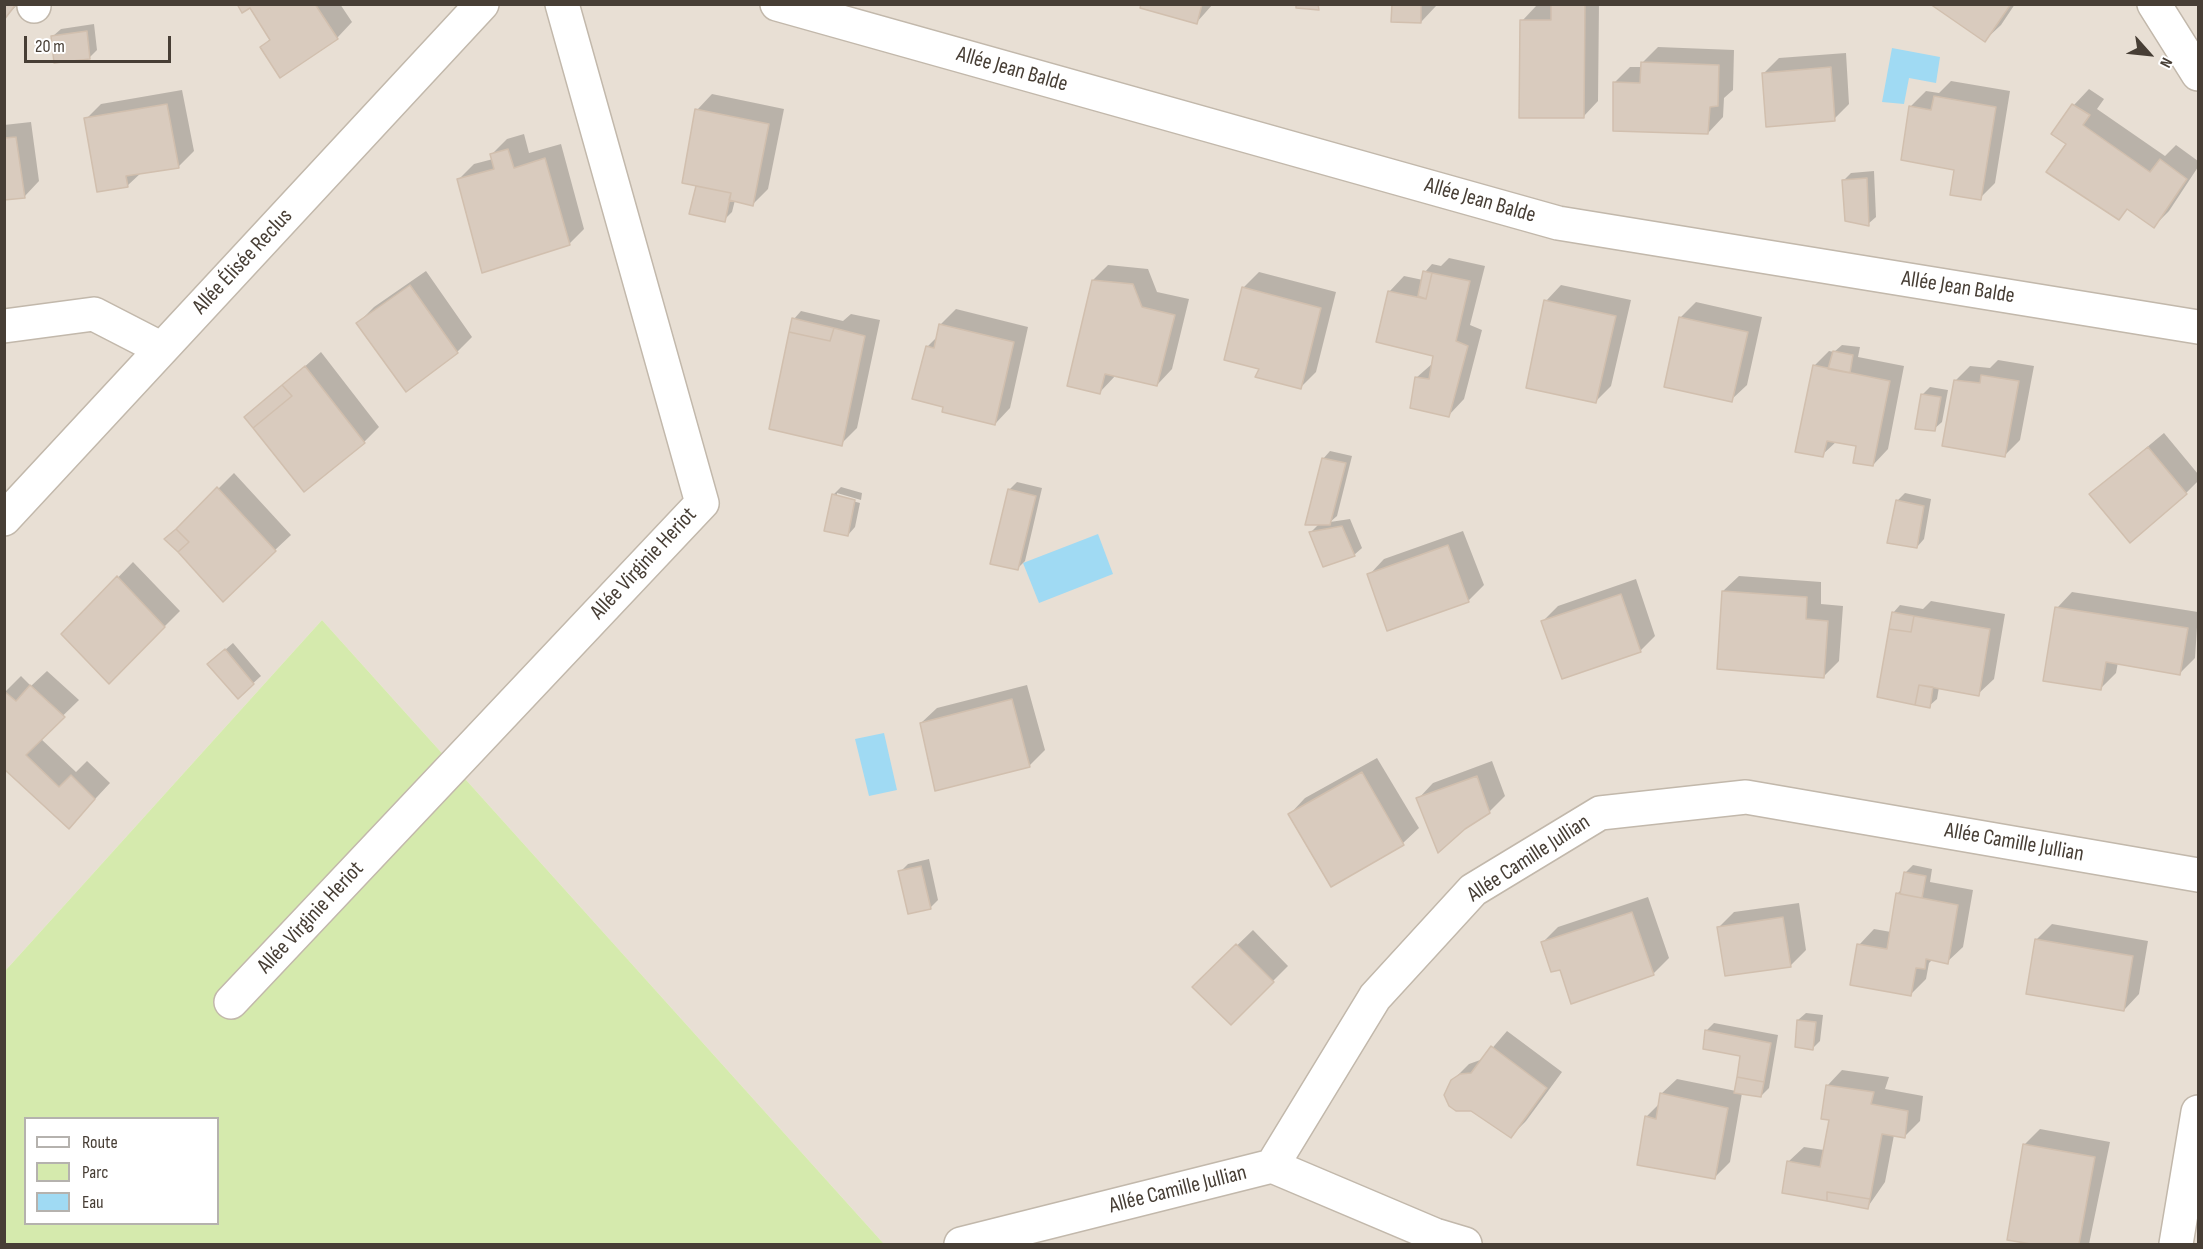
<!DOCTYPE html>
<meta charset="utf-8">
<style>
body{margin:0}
#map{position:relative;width:2203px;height:1249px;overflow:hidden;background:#f4eee6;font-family:"Sofia Sans Condensed",sans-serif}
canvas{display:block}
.frame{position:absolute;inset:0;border:6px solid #473e35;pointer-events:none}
.legend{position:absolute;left:24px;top:1117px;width:195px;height:108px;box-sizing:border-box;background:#fff;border:2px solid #b5b2ae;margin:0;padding:8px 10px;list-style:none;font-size:18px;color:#473e35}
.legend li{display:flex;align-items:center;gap:12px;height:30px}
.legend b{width:30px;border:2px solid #b5b2ae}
.north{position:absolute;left:2119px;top:24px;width:60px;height:60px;-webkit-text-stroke:4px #fff;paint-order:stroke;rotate:117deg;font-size:16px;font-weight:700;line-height:24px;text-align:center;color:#473e35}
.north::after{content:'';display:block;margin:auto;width:21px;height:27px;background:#473e35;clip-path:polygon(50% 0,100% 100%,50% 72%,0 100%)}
.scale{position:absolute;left:24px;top:36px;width:147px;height:27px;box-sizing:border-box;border:3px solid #473e35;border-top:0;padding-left:8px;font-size:18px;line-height:21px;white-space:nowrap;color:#473e35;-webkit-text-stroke:4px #fff;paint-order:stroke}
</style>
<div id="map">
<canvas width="2203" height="1249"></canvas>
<div class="frame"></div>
<ul class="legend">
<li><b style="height:8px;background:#fff"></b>Route</li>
<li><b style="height:16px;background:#d5eaad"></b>Parc</li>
<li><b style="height:16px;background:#a0daf3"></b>Eau</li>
</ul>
<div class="north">N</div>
<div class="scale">20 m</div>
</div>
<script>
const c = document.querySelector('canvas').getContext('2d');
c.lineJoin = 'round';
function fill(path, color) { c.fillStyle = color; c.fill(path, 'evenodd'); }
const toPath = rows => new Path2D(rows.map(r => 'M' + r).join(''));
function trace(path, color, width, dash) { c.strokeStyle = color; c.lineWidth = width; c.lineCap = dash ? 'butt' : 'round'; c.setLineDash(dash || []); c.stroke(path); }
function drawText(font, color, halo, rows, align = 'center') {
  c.font = font + ' "Sofia Sans Condensed",sans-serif'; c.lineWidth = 4.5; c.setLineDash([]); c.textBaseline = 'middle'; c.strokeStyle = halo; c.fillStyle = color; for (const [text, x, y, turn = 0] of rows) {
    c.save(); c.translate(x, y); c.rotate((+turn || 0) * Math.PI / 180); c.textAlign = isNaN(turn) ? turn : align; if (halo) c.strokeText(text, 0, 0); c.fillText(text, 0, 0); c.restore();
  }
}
fill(toPath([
 [5,5,2198,5,2198,1244,884,1244,322,620,5,971]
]), '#e8dfd4');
fill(toPath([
 [322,620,884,1244,5,1244,5,971],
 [26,1118,218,1118,218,1224,26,1224]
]), '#d5eaad');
fill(toPath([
 [1892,48,1940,57,1936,83,1909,78,1904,104,1882,102],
 [1098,534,1113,574,1039,603,1023,563],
 [884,733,897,790,869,796,855,739]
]), '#a0daf3');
fill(toPath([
 [4,4,18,4,4,19],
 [238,4,340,4,352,22,337,38,262,47,271,38,250,6],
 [1143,4,1213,4,1197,22],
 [1393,4,1436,4,1436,6,1421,22],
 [1599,4,1598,101,1583,117,1522,21,1537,5],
 [1932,4,2015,4,2001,25,1985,40],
 [94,24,97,50,89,58,53,36,61,29],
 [1658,47,1734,50,1733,90,1724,98,1723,117,1708,133,1615,82,1630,67,1642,67,1642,63],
 [1846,53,1849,104,1834,119,1763,74,1779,58],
 [1951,81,2010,91,1995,183,1980,198,1911,106,1926,91,1939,93],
 [2089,89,2104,99,2097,109,2165,156,2176,145,2198,161,2198,167,2169,211,2154,226,2128,208,2118,218,2068,144,2053,134,2074,105],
 [182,90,194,151,179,166,142,172,127,186,86,119,101,104],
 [712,94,784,109,768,189,753,204,735,200,732,212,724,220,697,186,697,110],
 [31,122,39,181,24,197,4,199,4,125],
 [524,134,529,153,561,144,584,229,569,244,458,180,474,164,493,159,491,155,507,139],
 [1874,171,1876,217,1868,224,1844,180,1851,173],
 [1449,258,1485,266,1470,325,1482,330,1464,399,1449,415,1416,378,1433,363,1435,354,1389,292,1404,276,1423,280,1425,272,1432,264,1441,266],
 [1108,265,1148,269,1157,292,1189,299,1172,369,1157,385,1116,375,1100,392,1093,280],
 [426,271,472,337,457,352,358,323,374,307],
 [1259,272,1336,292,1316,372,1300,388,1261,368,1243,288],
 [1561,285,1631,300,1611,386,1596,401,1546,301],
 [1696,302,1762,317,1747,385,1731,400,1680,318],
 [956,309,1028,327,1010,408,995,424,945,406,927,347,938,336,940,325],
 [801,311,843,321,851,314,880,320,857,428,841,444,794,319],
 [1842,345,1860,347,1858,357,1904,366,1888,449,1873,465,1857,445,1837,441,1822,455,1814,366,1829,351,1834,352],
 [321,352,379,427,364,442,292,378],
 [1998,360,2034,366,2020,440,2005,455,1955,381,1970,366,1990,368],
 [1930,387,1948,390,1942,422,1934,429,1922,395],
 [2164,433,2198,474,2198,481,2186,493,2091,494],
 [1330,451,1352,456,1337,516,1330,522,1350,519,1362,548,1354,555,1311,532,1319,524,1323,459],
 [234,473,291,535,275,550,186,521],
 [1017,482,1042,488,1025,561,1017,569,1009,490],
 [841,487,862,493,861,500,837,493,837,497,860,503,855,527,848,535,826,530,834,494],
 [1905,493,1931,499,1924,539,1917,547,1898,500],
 [1463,531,1484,585,1469,600,1388,629,1369,575,1384,559],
 [133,562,180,611,109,682,63,634],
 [1739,576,1821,582,1821,604,1843,606,1839,661,1824,676,1723,591],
 [1636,579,1655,636,1640,651,1543,621,1558,606],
 [2072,592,2198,612,2195,658,2180,673,2118,662,2116,673,2101,688,2057,608],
 [1931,601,2005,614,1994,679,1978,694,1939,687,1937,699,1929,706,1893,613,1900,605,1923,609],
 [233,643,261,676,238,697,217,657],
 [47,671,79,700,40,738,76,772,87,761,110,783,69,827,4,767,4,693,21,676,31,686],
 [1027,685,1045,750,1029,766,921,723,937,708],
 [1377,758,1419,828,1403,843,1332,885,1290,814,1305,798],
 [1492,761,1505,796,1489,812,1418,799,1433,783],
 [929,859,938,900,930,908,900,872,908,864],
 [1913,865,1932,869,1930,882,1973,890,1963,947,1947,962,1933,959,1929,963,1926,979,1911,994,1859,945,1874,929,1891,932,1897,894,1902,889,1905,873],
 [1648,897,1669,958,1653,974,1561,968,1542,943,1558,927],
 [1799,903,1806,950,1791,965,1719,927,1734,912],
 [2052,924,2148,941,2139,994,2124,1010,2036,940],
 [1253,930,1288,966,1231,1023,1194,987],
 [1806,1013,1823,1015,1820,1041,1812,1049,1798,1020],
 [1714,1023,1778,1035,1769,1088,1761,1096,1742,1093,1730,1162,1715,1177,1646,1117,1660,1103,1661,1094,1677,1079,1736,1091,1742,1055,1706,1031],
 [1507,1031,1562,1072,1526,1121,1511,1136,1472,1110,1453,1080,1469,1064,1483,1059],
 [1842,1070,1889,1077,1885,1089,1923,1096,1920,1121,1904,1137,1894,1135,1885,1182,1867,1208,1788,1162,1804,1147,1824,1150,1830,1119,1827,1086],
 [2040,1129,2110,1142,2089,1244,2039,1244,2009,1239,2024,1145]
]), '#0003');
const building = toPath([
 [4,4,16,4,4,20,4,4],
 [237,4,315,4,338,39,280,78,260,47,270,40,250,8,242,13,237,4],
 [1141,4,1202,4,1197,24,1140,8,1141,4],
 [1296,4,1318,4,1319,10,1296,8,1296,4],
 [1392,4,1421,4,1421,23,1391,22,1392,4],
 [1551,4,1585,4,1584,118,1519,118,1520,20,1551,20,1551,4],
 [1930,4,2011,4,1985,42,1930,4],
 [87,31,90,59,54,63,51,36,87,31],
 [1641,62,1719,65,1718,106,1710,107,1708,134,1613,131,1613,82,1640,83,1641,62],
 [1831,67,1835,121,1766,127,1762,73,1831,67],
 [1934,96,1996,107,1981,200,1950,195,1954,170,1901,160,1909,106,1931,110,1934,96],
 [167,104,179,168,126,176,128,187,97,192,84,118,167,104],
 [2072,104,2090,115,2083,125,2150,172,2160,159,2187,179,2154,228,2127,209,2119,220,2046,172,2066,144,2051,134,2072,104],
 [695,109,769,124,753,206,729,200,731,193,682,183,695,109],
 [16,137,25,198,4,200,4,138,16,137],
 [508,149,514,168,545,158,570,245,482,273,457,179,494,169,490,154,508,149],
 [1867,178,1869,226,1845,221,1842,180,1867,178],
 [696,186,731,193,725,222,689,214,696,186],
 [1423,271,1432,273,1426,299,1418,296,1423,271],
 [1432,273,1470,281,1456,341,1468,346,1449,417,1410,408,1415,377,1429,379,1433,356,1376,342,1388,291,1426,299,1432,273],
 [1092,280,1133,284,1142,307,1175,315,1157,386,1105,374,1100,394,1067,386,1092,280],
 [410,285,458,353,406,392,356,323,410,285],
 [1242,287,1321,308,1301,389,1255,377,1259,369,1224,360,1242,287],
 [1544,300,1616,316,1596,403,1526,388,1544,300],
 [1679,317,1748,332,1732,402,1664,387,1679,317],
 [792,318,834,328,830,341,789,332,792,318],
 [939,324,1014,342,995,425,942,412,943,407,912,399,926,346,934,348,939,324],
 [834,328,865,336,842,446,769,429,789,332,830,341,834,328],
 [1833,351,1853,355,1850,373,1828,369,1833,351],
 [1813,365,1890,381,1873,466,1853,463,1856,446,1827,441,1823,457,1795,452,1813,365],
 [305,366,365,443,304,492,253,428,292,396,282,385,305,366],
 [1981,375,2019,381,2005,457,1942,446,1954,380,1980,383,1981,375],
 [282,385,292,396,253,428,244,417,282,385],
 [1921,394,1941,397,1935,431,1915,429,1921,394],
 [2148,447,2187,494,2130,543,2089,494,2148,447],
 [1322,458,1346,463,1330,525,1305,525,1322,458],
 [217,487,276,551,223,602,178,552,189,542,176,529,217,487],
 [1008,489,1036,496,1018,570,990,564,1008,489],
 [832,494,855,500,848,536,824,531,832,494],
 [1896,500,1924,506,1917,548,1887,543,1896,500],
 [1342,526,1355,556,1323,567,1309,532,1342,526],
 [176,529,189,542,178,552,164,539,176,529],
 [1448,545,1469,602,1387,631,1367,574,1448,545],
 [117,576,165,627,109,684,61,634,117,576],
 [1722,591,1807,597,1806,619,1828,621,1824,678,1717,669,1722,591],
 [1621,594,1641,652,1562,679,1541,621,1621,594],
 [2055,607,2188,628,2180,675,2106,662,2101,690,2043,681,2055,607],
 [1892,612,1914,616,1911,632,1889,629,1892,612],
 [1914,616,1990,629,1979,696,1919,685,1915,705,1877,697,1889,629,1911,632,1914,616],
 [225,649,254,684,238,699,207,664,225,649],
 [30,685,65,717,26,755,59,787,71,775,95,799,69,829,4,769,4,691,16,701,30,685],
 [1919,685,1933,687,1930,708,1915,705,1919,685],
 [1012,699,1030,767,935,791,920,723,1012,699],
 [1362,772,1404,845,1331,887,1288,814,1362,772],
 [1477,776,1490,813,1465,829,1438,853,1416,798,1477,776],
 [921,866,931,909,908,914,898,871,921,866],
 [1904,872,1926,876,1922,898,1900,894,1904,872],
 [1896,893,1958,905,1948,964,1926,959,1925,969,1916,968,1911,996,1850,985,1857,944,1887,949,1896,893],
 [1632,912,1654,975,1571,1004,1560,970,1551,972,1541,942,1632,912],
 [1783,917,1791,967,1725,976,1717,927,1783,917],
 [2035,939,2133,956,2124,1011,2026,994,2035,939],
 [1236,944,1274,982,1231,1025,1192,987,1236,944],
 [1797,1020,1816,1022,1813,1050,1795,1047,1797,1020],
 [1705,1030,1771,1043,1764,1082,1737,1077,1740,1056,1703,1049,1705,1030],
 [1491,1046,1547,1088,1511,1138,1471,1111,1456,1111,1449,1106,1444,1095,1451,1080,1460,1074,1471,1073,1491,1046],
 [1737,1077,1764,1082,1761,1097,1734,1093,1737,1077],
 [1826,1085,1874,1092,1871,1104,1908,1111,1905,1138,1882,1134,1870,1199,1827,1192,1827,1201,1782,1193,1787,1161,1820,1167,1829,1120,1821,1119,1826,1085],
 [1660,1093,1728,1108,1715,1179,1637,1165,1645,1116,1656,1119,1660,1093],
 [2023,1144,2095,1157,2079,1244,2031,1244,2007,1240,2023,1144],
 [1827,1192,1870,1199,1868,1209,1827,1201,1827,1192]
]);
fill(building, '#d9cbbe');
trace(building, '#d1bfae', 1.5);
const minor = toPath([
 [34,4,34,6],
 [777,4,1558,223,2198,327],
 [2154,4,2198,74],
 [4,326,94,314,162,349],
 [4,519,482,4],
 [231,1002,702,503,562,4],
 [1272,1166,1435,1235,1465,1244],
 [961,1244,1272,1166,1375,997,1473,890,1600,813,1746,797,2198,875],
 [2176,1244,2198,1112]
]);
trace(minor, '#c2b8ab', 36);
trace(minor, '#fff', 33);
drawText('22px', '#473e35', '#fff', [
 ["Allée Jean Balde",1012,70,16],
 ["Allée Jean Balde",1480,201,16],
 ["Allée Élisée Reclus",243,262,-47],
 ["Allée Jean Balde",1958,288,9],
 ["Allée Virginie Heriot",644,564,-47],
 ["Allée Camille Jullian",2014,843,10],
 ["Allée Camille Jullian",1529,859,-33],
 ["Allée Virginie Heriot",311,918,-47],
 ["Allée Camille Jullian",1178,1190,-14]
]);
</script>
